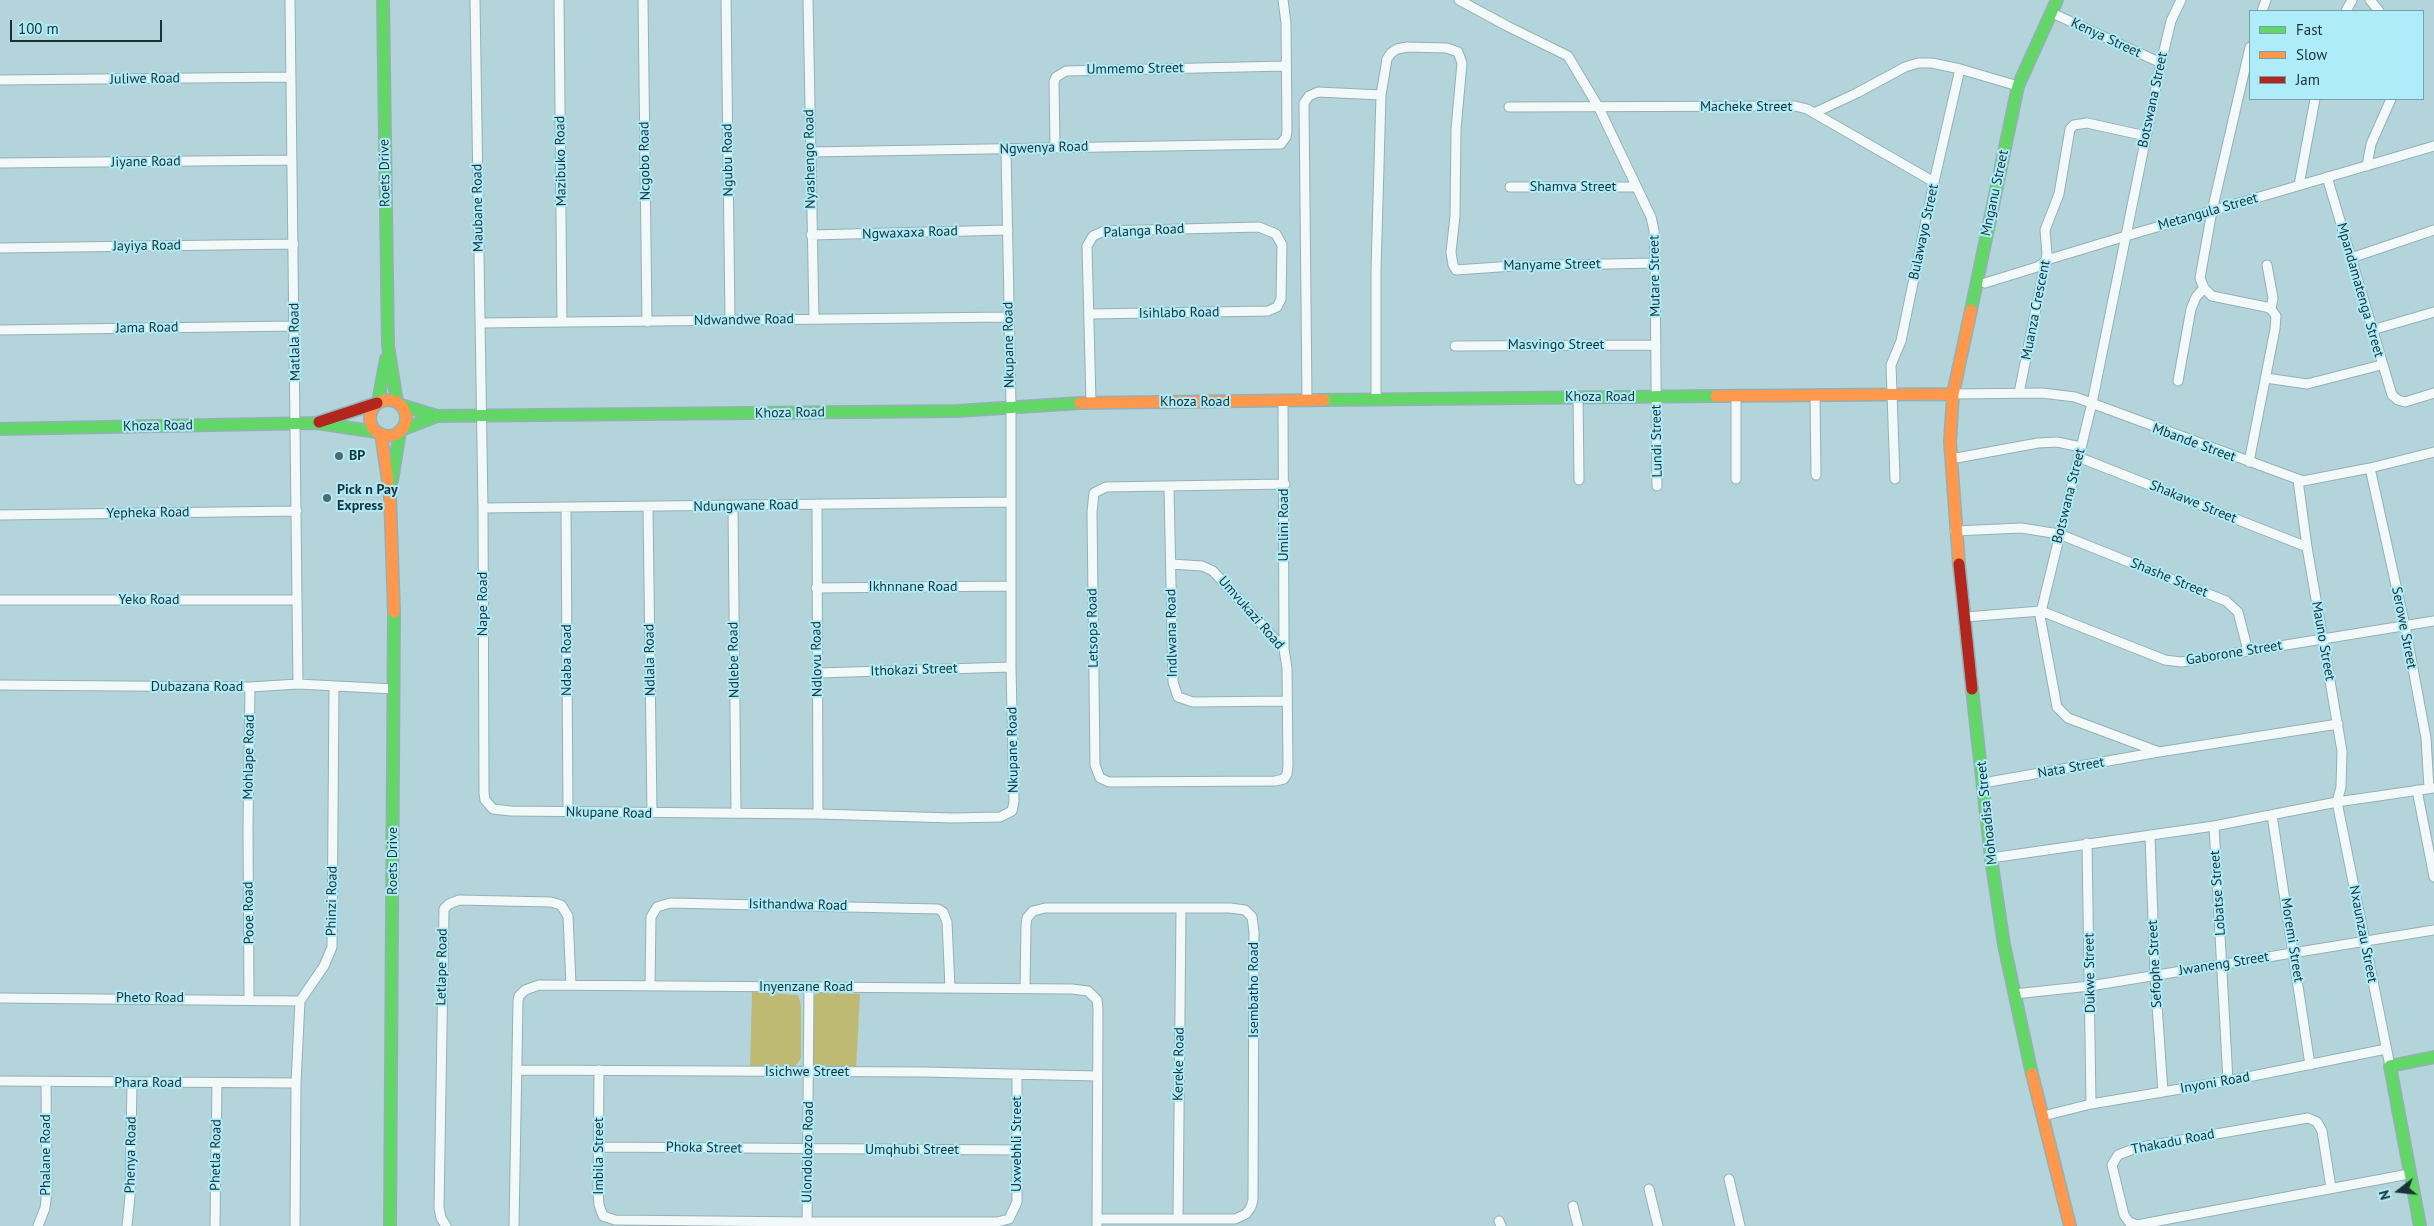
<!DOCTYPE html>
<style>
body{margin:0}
#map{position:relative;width:2434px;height:1226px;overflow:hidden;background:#b2d4da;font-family:"PT Sans",sans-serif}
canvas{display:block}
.legend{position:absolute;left:2249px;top:10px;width:175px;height:90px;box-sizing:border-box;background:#aeecf9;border:1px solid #72a2ab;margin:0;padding:6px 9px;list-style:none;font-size:15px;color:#193237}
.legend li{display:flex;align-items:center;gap:10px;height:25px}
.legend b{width:25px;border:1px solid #72a2ab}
.north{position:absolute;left:2374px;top:1166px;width:50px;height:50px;-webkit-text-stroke:4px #aeecf9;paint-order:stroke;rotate:254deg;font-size:14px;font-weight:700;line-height:20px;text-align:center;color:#193237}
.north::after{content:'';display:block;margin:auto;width:18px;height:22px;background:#193237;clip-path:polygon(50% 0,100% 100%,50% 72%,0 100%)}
.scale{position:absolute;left:10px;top:20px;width:152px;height:22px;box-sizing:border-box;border:2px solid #193237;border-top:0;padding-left:6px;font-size:15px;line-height:18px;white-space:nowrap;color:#193237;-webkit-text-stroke:4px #aeecf9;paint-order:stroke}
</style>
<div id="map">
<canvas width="2434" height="1226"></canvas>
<ul class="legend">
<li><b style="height:6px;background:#63d668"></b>Fast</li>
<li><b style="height:6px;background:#ff974d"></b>Slow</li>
<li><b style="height:6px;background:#b3261e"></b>Jam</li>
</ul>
<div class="north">N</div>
<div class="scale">100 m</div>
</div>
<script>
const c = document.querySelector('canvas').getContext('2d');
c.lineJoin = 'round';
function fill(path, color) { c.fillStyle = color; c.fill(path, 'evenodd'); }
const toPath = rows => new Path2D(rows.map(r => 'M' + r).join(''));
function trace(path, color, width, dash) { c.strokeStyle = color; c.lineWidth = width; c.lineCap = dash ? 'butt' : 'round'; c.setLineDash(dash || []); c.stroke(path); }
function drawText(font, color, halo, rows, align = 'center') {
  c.font = font + ' "PT Sans",sans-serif'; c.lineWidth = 4; c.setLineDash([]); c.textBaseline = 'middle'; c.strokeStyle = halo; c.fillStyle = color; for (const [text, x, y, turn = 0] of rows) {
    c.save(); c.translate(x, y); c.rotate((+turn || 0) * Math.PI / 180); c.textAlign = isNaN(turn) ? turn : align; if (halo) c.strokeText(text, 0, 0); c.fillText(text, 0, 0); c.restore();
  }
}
fill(toPath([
 [752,992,798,995,801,1005,801,1058,794,1068,750,1068],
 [820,993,860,994,856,1070,811,1068,812,1000,814,995]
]), '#bfba73');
const street = toPath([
 [290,0,298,684],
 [475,0,483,508,484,793,485,800,493,809,511,811,818,814,953,818,1000,817,1012,811,1014,802,1011,667,1011,407,1006,150],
 [559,0,562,322],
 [643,0,647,322],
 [726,0,730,319],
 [808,0,814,319],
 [1459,0,1507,26,1568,56,1599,108,1651,217,1654,230,1655,263,1657,486],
 [2181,0,2171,21,2161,63,2092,403,2040,616,2057,707,2068,718,2159,752,2338,724],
 [2370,0,2379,11],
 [2262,11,2266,0],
 [2346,11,2352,0],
 [2052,13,2161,63],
 [0,80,290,77],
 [1509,107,1795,106,1807,109,1934,182],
 [1814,113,1857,93,1905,67,1918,63,1932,63,1960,69,2018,86],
 [1055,147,1054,82,1056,77,1066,71,1286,66],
 [810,152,1281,144,1286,137,1287,131,1286,23,1283,0],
 [0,163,292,160],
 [2367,166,2371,144,2391,99],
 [2327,177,2392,395,2398,400,2405,402,2434,393],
 [2299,185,2315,99],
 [1510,187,1637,187],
 [811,235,1008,230],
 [0,248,294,244],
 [2351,258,2434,230],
 [2267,265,2273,298,2271,309],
 [1985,283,2037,267,2050,259,2126,236,2434,146],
 [1090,314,1268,311,1277,307,1281,299,1282,245,1276,234,1259,227,1104,231,1093,236,1087,246,1091,402],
 [480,323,1009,317],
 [0,330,294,326],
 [2372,330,2434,312],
 [1455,346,1656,345],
 [2266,378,2307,384,2381,365],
 [2178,381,2191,309,2196,297,2204,288],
 [2019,393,2047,254,2045,230,2059,194,2070,129,2074,125,2087,123,2146,136],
 [1953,394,2042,393,2075,397,2303,481,2370,468,2434,452],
 [1815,395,1816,475],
 [1578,396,1579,480],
 [1736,396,1736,479],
 [1376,399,1376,270,1381,95,1387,59,1391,53,1397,49,1407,47,1447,48,1458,52,1462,63,1456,129,1455,216,1451,252,1453,265,1456,270,1513,266,1655,263],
 [1307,400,1304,103,1309,96,1318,92,1381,95],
 [1283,402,1284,649],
 [2078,457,2307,547],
 [1951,459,2038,443,2057,442,2081,447],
 [2249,462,2275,329,2276,316,2271,309,2266,307,2212,296,2204,288,2200,278,2212,211,2250,47],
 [2370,468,2405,626,2426,738,2429,788],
 [1895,479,1891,365,1901,341,1934,182,1960,69],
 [2298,480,2307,547,2342,751,2341,787,2337,802,2390,1066],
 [1169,487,1173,682,1178,697,1193,702,1287,701],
 [817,504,818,814],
 [648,507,652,813],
 [733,507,736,813],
 [483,508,1009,502],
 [566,509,568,812],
 [0,515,297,511],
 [1955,531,2021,528,2059,534,2226,601,2238,612,2248,651],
 [1171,564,1202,566,1213,571,1284,649,1287,668,1288,765,1287,774,1284,779,1275,781,1109,782,1100,778,1095,765,1092,512,1094,493,1106,487,1285,484],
 [816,588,1010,586],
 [0,600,297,600],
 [1965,617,2041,611,2165,660,2181,662,2434,621],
 [818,673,1011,667],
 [0,685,250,687,298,684,394,689],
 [1983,783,2159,752],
 [2417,790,2434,877],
 [2272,815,2310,1065],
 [2214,826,2228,1081],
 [2150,836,2155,976,2163,1092],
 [2087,843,2091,1104],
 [1991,858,2214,826,2337,802,2434,788],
 [650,986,651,917,657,907,670,903,938,909,943,912,947,922,950,988],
 [1025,988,1026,925,1027,918,1033,911,1045,908,1230,908,1245,910,1252,917,1254,932,1253,1200,1251,1207,1246,1214,1235,1219,1097,1219],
 [2014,994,2090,986,2434,930],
 [0,998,300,1001],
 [249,999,248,827,250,687],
 [517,1070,924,1072,1097,1076],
 [599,1070,598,1192,599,1205,603,1216,615,1220,807,1222,997,1222,1009,1219,1017,1202,1017,1074],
 [0,1081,296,1083],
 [2043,1116,2091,1104,2228,1081,2386,1049],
 [600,1147,1016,1150],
 [1729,1179,1740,1226],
 [2331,1188,2322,1131,2317,1122,2308,1118,2136,1148,2118,1155,2112,1165,2124,1215,2129,1222,2137,1225,2409,1174],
 [1649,1189,1658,1226],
 [1573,1206,1578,1226],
 [1178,1219,1181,909],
 [1499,1221,1501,1226],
 [38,1226,45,1208,47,1190,46,1082],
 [127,1226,130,1196,132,1083],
 [215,1226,217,1083],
 [295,1226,296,1083,300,1001,324,966,332,947,334,688],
 [446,1226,441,1218,439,1208,444,909,449,904,459,900,551,902,561,905,568,916,571,985],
 [514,1226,518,1001,519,996,525,990,539,985,1072,989,1088,991,1097,1000,1098,1009,1097,1226],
 [807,1226,809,988]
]);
const fast = toPath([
 [383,0,388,346,397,402],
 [1971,310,2018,86,2057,0],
 [1324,400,1716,396],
 [378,402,386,359],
 [401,405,437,416,957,411,1080,403],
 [0,429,317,423,377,432],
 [401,430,437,416],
 [392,481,400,431],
 [1972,689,1991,858,2004,945,2032,1074],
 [390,1226,394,612],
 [2420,1226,2390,1066,2434,1057]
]);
const slow = toPath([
 [1716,396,1953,394],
 '370 418a18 18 0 1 1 36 0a18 18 0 1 1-36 0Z',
 [1080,403,1324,400],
 [381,434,390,495,394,612],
 [1959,564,1950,442,1953,394,1971,310],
 [2032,1074,2070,1226]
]);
const jam = toPath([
 [319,422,377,403],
 [1959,564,1972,689]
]);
trace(street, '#95b0b5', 11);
trace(fast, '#95b0b5', 14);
trace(slow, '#95b0b5', 14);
trace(jam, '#95b0b5', 14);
trace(street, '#f3f9f9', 9);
trace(fast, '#63d668', 11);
trace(slow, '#ff974d', 11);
trace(jam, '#b3261e', 11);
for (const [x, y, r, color] of [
 [339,456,5,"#4f6b70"],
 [327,498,5,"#4f6b70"]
]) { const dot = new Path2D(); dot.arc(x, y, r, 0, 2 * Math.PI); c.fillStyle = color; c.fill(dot); trace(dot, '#aeecf9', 2); }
drawText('14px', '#193237', '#aeecf9', [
 ["Kenya Street",2106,38,25],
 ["Ummemo Street",1135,69,-1],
 ["Juliwe Road",145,79,-1],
 ["Botswana Street",2153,100,-78],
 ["Macheke Street",1746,107],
 ["Ngwenya Road",1044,148,-2],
 ["Nyashengo Road",810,159,-91],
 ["Ngubu Road",728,160,-91],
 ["Mazibuko Road",561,161,-91],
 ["Ncgobo Road",645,161,-91],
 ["Jiyane Road",146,162,-1],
 ["Roets Drive",385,173,-91],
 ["Shamva Street",1573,187],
 ["Mnganu Street",1995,193,-78],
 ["Maubane Road",478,208,-91],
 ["Metangula Street",2208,212,-16],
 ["Palanga Road",1144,231,-3],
 ["Bulawayo Street",1924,232,-78],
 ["Ngwaxaxa Road",910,233,-2],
 ["Jayiya Road",147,246,-1],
 ["Manyame Street",1552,265,-1],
 ["Mutare Street",1655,276,-91],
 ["Mpandamatenga Street",2360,290,74],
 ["Muanza Crescent",2036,310,-79],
 ["Isihlabo Road",1179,313,-1],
 ["Ndwandwe Road",744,320,-1],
 ["Jama Road",147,328,-1],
 ["Matlala Road",295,342,-91],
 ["Nkupane Road",1009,345,-91],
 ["Masvingo Street",1556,345],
 ["Khoza Road",1600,397],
 ["Khoza Road",1195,402],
 ["Khoza Road",790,413,-1],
 ["Khoza Road",158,426,-1],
 ["Lundi Street",1657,441,-91],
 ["Mbande Street",2194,443,20],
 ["Botswana Street",2069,496,-76],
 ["Shakawe Street",2193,502,22],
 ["Ndungwane Road",746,506,-1],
 ["Yepheka Road",148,513,-1],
 ["Umlini Road",1284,525,-90],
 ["Shashe Street",2169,578,22],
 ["Ikhnnane Road",913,587],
 ["Yeko Road",149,600],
 ["Nape Road",483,604,-90],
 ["Umvukazi Road",1251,613,49],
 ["Letsopa Road",1093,628,-91],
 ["Serowe Street",2404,628,79],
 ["Indlwana Road",1172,633,-91],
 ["Mauno Street",2323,641,80],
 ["Gaborone Street",2234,653,-9],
 ["Ndlovu Road",817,659,-91],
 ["Ndaba Road",567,660,-90],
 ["Ndlala Road",650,660,-91],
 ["Ndlebe Road",734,660,-91],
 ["Ithokazi Street",914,670,-2],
 ["Dubazana Road",197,687],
 ["Nkupane Road",1013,750,-91],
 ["Mohlape Road",249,757,-89],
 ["Nata Street",2071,768,-10],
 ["Nkupane Road",609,813,1],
 ["Mohoadisa Street",1987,813,-96],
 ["Roets Drive",393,861,-90],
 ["Lobatse Street",2218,893,-94],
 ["Phinzi Road",332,901,-89],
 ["Isithandwa Road",798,905,1],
 ["Pooe Road",249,913,-91],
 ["Nxaunzau Street",2363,934,79],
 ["Moremi Street",2292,940,81],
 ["Sefophe Street",2155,964,-93],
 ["Jwaneng Street",2224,964,-9],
 ["Letlape Road",442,967,-89],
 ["Dukwe Street",2090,973,-91],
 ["Inyenzane Road",806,987],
 ["Isembatho Road",1254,990,-90],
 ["Pheto Road",150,998],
 ["Kereke Road",1179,1064,-89],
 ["Isichwe Street",807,1072],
 ["Phara Road",148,1083],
 ["Inyoni Road",2215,1083,-10],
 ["Thakadu Road",2173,1142,-11],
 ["Uxwebhli Street",1017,1144,-90],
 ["Phoka Street",704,1148,1],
 ["Umqhubi Street",912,1150],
 ["Ulondolozo Road",808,1152,-89],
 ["Phalane Road",46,1155,-90],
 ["Phenya Road",131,1155,-89],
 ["Phetla Road",216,1155,-89],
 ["Imbila Street",599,1156,-90]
]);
drawText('bold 14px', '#193237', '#aeecf9', [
 ["BP",349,456],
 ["Pick n Pay",337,490],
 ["Express",337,506]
], 'left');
</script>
